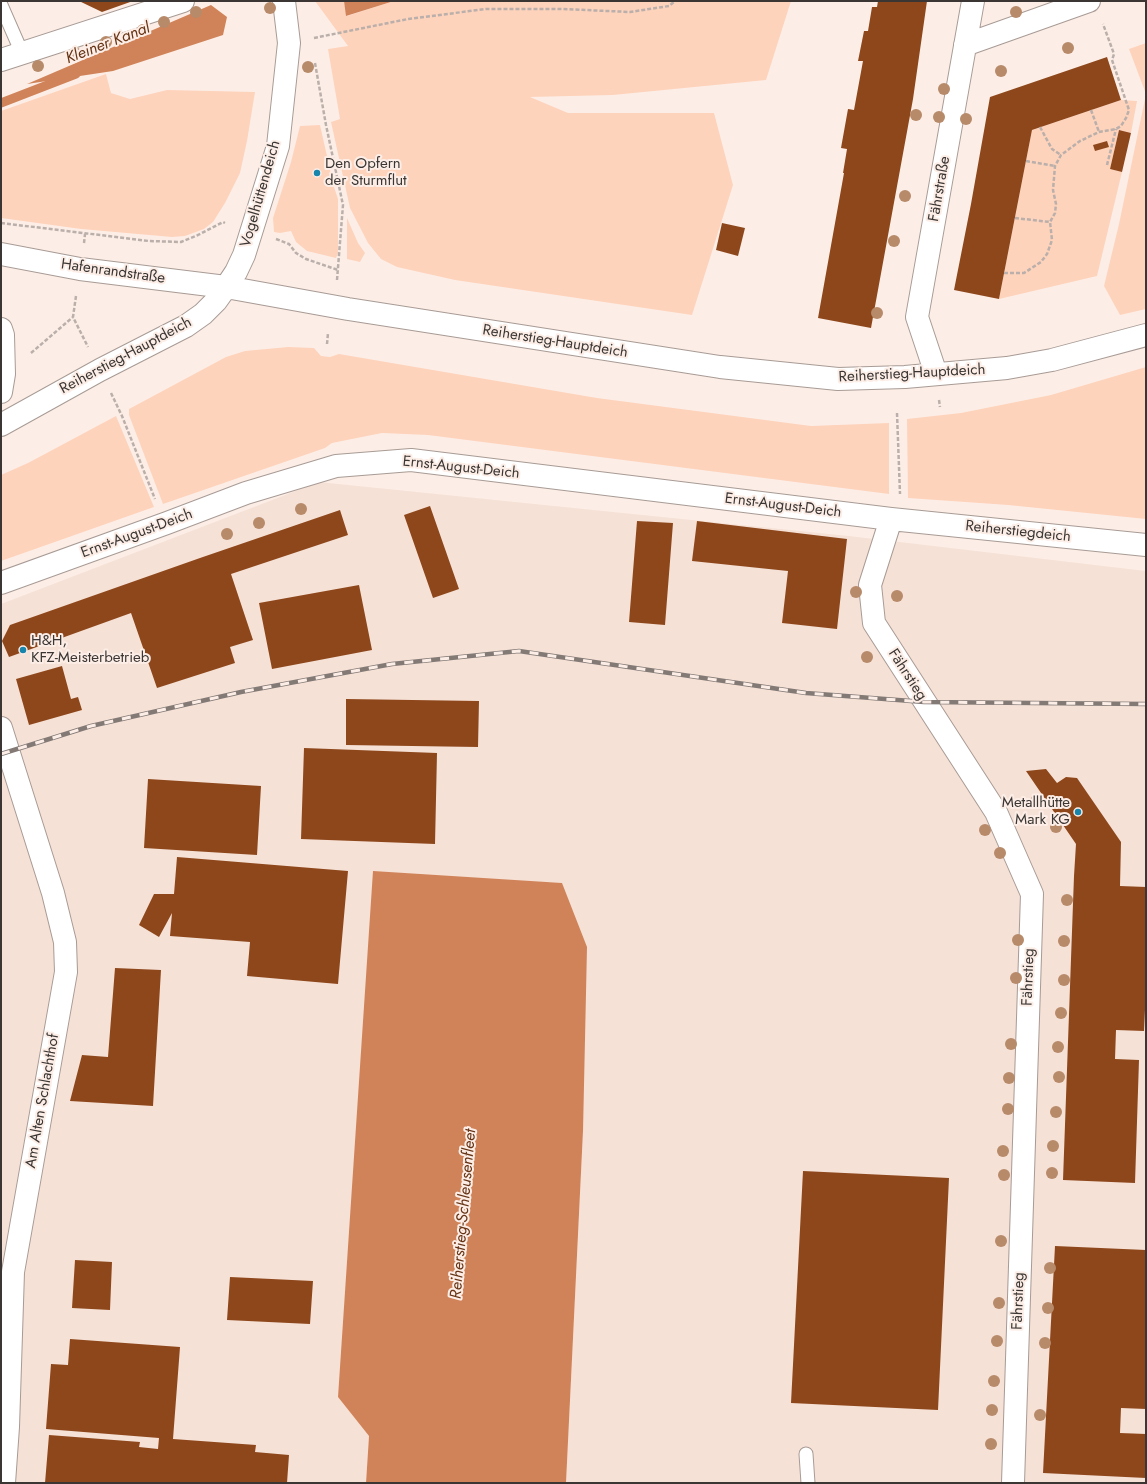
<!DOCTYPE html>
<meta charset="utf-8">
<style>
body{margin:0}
#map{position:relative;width:1147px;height:1484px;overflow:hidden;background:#fceee7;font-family:Jost,sans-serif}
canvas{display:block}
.frame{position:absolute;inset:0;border:2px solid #3b3633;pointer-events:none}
</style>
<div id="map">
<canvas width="1147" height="1484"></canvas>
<div class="frame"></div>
</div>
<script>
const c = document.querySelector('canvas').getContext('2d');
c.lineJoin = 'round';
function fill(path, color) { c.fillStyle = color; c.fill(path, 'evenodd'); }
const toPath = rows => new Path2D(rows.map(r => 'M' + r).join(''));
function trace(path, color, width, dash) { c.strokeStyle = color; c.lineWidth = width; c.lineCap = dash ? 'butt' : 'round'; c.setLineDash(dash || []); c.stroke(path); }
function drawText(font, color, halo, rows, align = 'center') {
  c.font = font + ' Jost,sans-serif'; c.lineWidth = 4; c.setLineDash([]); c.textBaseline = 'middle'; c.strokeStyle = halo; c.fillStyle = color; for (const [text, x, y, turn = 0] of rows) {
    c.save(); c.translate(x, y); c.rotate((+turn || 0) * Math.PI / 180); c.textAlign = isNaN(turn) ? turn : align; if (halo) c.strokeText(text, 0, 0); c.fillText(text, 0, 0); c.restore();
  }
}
fill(toPath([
 [319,482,849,536,1146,571,1146,1483,566,1483,583,1131,562,883,498,880,338,1397,369,1436,366,1483,1,1483,1,604]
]), '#f6e1d6');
fill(toPath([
 [315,1,344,1,347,16,394,1,791,1,766,80,613,95,530,97,568,113,714,113,733,185,692,315,455,280,397,267,381,259,368,243,350,208,331,122,340,119,328,49,348,46],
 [1146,43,1146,94,1129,49],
 [106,74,111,93,130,99,167,90,255,92,247,141,240,173,225,203,213,222,204,229,185,236,172,237,81,229,1,218,1,111],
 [1146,94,1146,309,1120,315,1104,286,1119,224],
 [1121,100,1137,101,1131,133,1119,130,1110,169,1122,172,1097,276,999,299,1032,130],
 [320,125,334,187,338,199,338,253,336,258,307,251,296,242,291,231,280,233,274,232,273,218,291,162,300,126],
 [347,218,358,243,365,253,360,262,347,259],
 [288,347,314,348,321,356,330,357,339,354,597,398,811,426,889,423,889,494,428,435,382,433,332,443,325,448,163,504,129,415,129,409,226,357,245,351],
 [1146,367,1146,519,1008,505,908,498,907,419,961,413,1051,395],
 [116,416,154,507,1,561,1,475,28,463]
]), '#fed3bc');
fill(toPath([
 [344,1,394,1,346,16],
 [211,5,227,17,223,35,113,71,27,84],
 [373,871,562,883,587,947,583,1131,566,1483,366,1483,369,1436,338,1397]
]), '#d08359');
trace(toPath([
 [1,103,76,74]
]), '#d08359', 9);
fill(toPath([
 [79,1,133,1,102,12],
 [878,1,927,1,913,99,871,328,818,318,844,173,843,173,847,149,841,148,848,109,854,110,863,61,858,61,864,31,868,31,872,7,877,7],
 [1107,57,1121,100,1032,130,999,299,954,290,971,204,990,97],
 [1119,130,1131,133,1122,172,1110,169],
 [1107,141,1109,147,1095,151,1093,145],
 [722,223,745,228,738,256,716,250],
 [430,506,459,589,433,598,404,515],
 [340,510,348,535,231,574,253,640,230,647,235,663,157,688,131,613,9,657,2,641,10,625,200,558],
 [637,521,673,523,665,625,629,622],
 [697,521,847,539,837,629,782,623,788,571,692,561],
 [359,585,372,650,272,669,259,603],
 [62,666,71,699,78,697,82,710,29,725,16,679],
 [346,699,479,701,478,747,346,745],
 [304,748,437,753,435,844,301,839],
 [1046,769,1057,783,1066,777,1077,778,1121,842,1120,886,1146,887,1146,989,1144,1031,1116,1030,1115,1059,1139,1060,1135,1183,1063,1180,1074,876,1076,844,1026,771],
 [148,779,261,786,257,855,144,848],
 [177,857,348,871,338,984,247,976,250,942,170,936,172,913,159,937,139,925,154,894,174,894],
 [115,968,161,970,153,1106,70,1101,82,1055,108,1057],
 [803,1171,949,1178,938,1410,791,1403],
 [1055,1246,1146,1250,1146,1409,1121,1408,1120,1433,1146,1434,1146,1478,1043,1473],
 [75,1260,112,1262,110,1310,72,1308],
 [230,1277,313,1281,310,1324,227,1320],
 [70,1339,180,1347,173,1439,256,1445,255,1452,289,1455,287,1483,45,1483,49,1435,140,1442,139,1447,158,1449,159,1438,46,1429,51,1364,68,1365]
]), '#8e471b');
const lane = toPath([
 [1,5,22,53],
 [806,1454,808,1483]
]);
const street = toPath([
 [965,45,1089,1],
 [1,60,183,1],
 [226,287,236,272,244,255,278,146,289,43,284,1],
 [936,374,917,317,973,1],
 [891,519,870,585,874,623,996,812,1032,894,1013,1483],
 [1,583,167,523,246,493,336,466,411,460,891,519,1146,545],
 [1,728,53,893,65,942,66,972,13,1272,8,1427,4,1483]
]);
const secondary = toPath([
 [1,254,80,269,226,287,348,309,720,367,838,379,905,377,1007,368,1052,360,1146,335],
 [1,329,3,335,4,374,1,392],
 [1,425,100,370,186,326,203,314,216,301,226,287]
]);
trace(lane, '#a89b95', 15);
trace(street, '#a89b95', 24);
trace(secondary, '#a89b95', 24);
trace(toPath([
 [314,38,408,19,486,9,562,9,630,12,669,6,675,1],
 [315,63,326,125,343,205,337,280],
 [1091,110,1099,132],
 [1040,127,1052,149,1061,155],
 [1026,161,1055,166],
 [1107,165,1116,129],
 [1015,218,1050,222],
 [1,223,149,241,181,242,198,235,223,222,225,223],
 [276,239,289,244,296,253,306,259,338,270],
 [84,243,85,234],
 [1004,273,1024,273,1041,262,1047,254,1052,240,1050,222,1055,213,1056,204,1053,190,1055,166,1061,155,1080,141,1099,132,1116,129,1121,126,1126,118,1129,110,1112,60,1114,54,1103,24],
 [76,296,73,317,88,347],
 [327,344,328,333],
 [31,353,73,317],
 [111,393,122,416,155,499],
 [939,400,940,407],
 [897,413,900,494]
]), '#baafaa', 2.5, [4, 2]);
trace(lane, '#fff', 13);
trace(street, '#fff', 22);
trace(secondary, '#fff', 22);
const rail = toPath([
 [1,754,91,726,241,692,392,664,519,651,806,693,924,702,1146,704]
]);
trace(rail, '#837a76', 4.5);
trace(rail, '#fceee7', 3, [9]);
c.fillStyle = '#b78a6a';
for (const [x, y] of [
 [270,8],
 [196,12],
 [1016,12],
 [164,22],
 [143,30],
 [106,42],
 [1068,48],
 [75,53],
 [38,66],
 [308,67],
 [1001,71],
 [944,89],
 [916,115],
 [939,117],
 [966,119],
 [905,196],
 [894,241],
 [877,313],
 [301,509],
 [259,523],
 [227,534],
 [856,592],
 [897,596],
 [867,657],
 [1036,801],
 [1056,827],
 [985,830],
 [1000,853],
 [1067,900],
 [1018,940],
 [1064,941],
 [1016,978],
 [1064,980],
 [1061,1013],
 [1011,1044],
 [1058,1047],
 [1059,1077],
 [1009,1078],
 [1008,1109],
 [1056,1112],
 [1053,1146],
 [1003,1151],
 [1052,1173],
 [1004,1175],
 [1001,1241],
 [1050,1268],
 [999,1303],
 [1048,1308],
 [997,1341],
 [1045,1343],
 [994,1381],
 [992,1410],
 [1040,1415],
 [991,1444]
]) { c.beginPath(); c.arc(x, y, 6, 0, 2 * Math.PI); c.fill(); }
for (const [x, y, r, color] of [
 [317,173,4,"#1885ad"],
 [23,650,4,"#1885ad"],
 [1078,812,4,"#1885ad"]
]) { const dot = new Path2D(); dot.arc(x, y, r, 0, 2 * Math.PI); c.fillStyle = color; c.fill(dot); trace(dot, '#fceee7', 1.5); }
drawText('15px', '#3b3633', '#fceee7', [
 ["Den Opfern",325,164],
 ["der Sturmflut",325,181],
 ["H&H,",31,641],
 ["KFZ-Meisterbetrieb",31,658],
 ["Metallhütte",1070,803,"right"],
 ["Mark KG",1070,820,"right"]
], 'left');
drawText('15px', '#3b3633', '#fceee7', [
 ["Fährstraße",940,189,-80],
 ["Vogelhüttendeich",261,194,-74],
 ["Hafenrandstraße",113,272,8],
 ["Reiherstieg-Hauptdeich",555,342,9],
 ["Reiherstieg-Hauptdeich",126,356,-28],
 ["Reiherstieg-Hauptdeich",912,374,-3],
 ["Ernst-August-Deich",461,468,6],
 ["Ernst-August-Deich",783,506,7],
 ["Reiherstiegdeich",1018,532,6],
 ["Ernst-August-Deich",137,534,-20],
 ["Fährstieg",907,675,57],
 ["Fährstieg",1029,977,-88],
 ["Am Alten Schlachthof",43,1101,-80],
 ["Fährstieg",1019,1301,-88]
]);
drawText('italic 16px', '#663314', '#fceee7', [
 ["Kleiner Kanal",108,44,-21],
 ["Reiherstieg-Schleusenfleet",464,1214,-85]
]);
</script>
